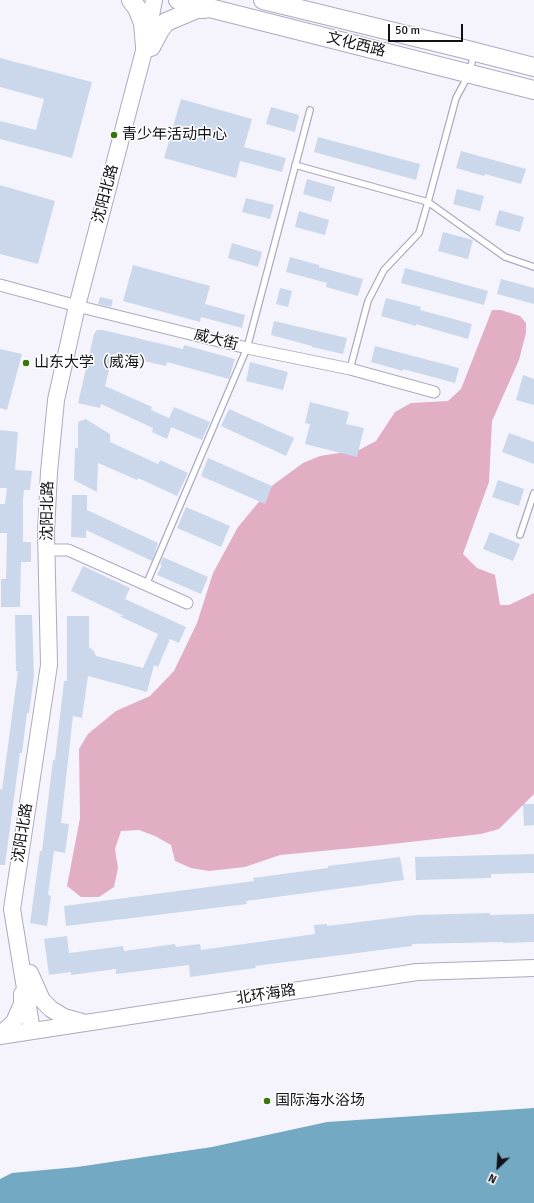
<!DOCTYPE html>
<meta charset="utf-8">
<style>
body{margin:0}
#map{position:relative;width:534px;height:1203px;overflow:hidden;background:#f5f4fd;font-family:Signika,sans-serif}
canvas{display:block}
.north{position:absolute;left:478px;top:1147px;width:40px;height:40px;-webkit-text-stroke:3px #fff;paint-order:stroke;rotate:205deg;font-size:11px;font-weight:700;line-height:16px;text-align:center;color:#121118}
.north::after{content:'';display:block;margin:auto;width:14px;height:18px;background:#121118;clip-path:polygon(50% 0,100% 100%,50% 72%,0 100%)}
.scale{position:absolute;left:388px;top:24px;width:75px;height:18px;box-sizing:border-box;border:2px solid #121118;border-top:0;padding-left:5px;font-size:12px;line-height:14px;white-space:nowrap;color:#121118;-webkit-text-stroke:3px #fff;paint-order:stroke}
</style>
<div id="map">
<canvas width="534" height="1203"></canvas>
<div class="north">N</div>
<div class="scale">50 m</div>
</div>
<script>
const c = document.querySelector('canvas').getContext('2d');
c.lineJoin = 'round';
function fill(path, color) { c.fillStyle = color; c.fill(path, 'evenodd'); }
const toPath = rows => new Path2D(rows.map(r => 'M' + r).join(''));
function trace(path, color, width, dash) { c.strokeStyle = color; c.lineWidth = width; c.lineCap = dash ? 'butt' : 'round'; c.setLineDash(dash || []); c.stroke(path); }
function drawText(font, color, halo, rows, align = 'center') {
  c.font = font + ' Signika,"Noto Sans SC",sans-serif'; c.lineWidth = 3; c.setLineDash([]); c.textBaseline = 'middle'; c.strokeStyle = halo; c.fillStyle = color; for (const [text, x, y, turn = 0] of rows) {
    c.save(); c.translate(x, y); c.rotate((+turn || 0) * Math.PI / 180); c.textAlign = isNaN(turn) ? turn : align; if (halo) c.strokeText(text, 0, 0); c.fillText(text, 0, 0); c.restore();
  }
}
fill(toPath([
 [492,310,501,310,520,316,526,323,526,333,519,360,492,421,489,482,463,554,477,568,495,575,500,605,509,605,534,593,534,794,499,829,481,834,374,846,280,855,245,867,209,871,191,868,175,861,171,845,155,836,139,830,121,831,115,849,118,868,114,887,99,897,81,897,67,886,80,818,79,749,88,734,116,711,150,696,174,671,197,623,213,573,238,527,273,485,303,463,320,456,359,450,376,441,395,412,411,403,448,401,461,389]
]), '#e2aec4');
fill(toPath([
 [534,1108,534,1203,0,1203,0,1179,12,1173,77,1167,212,1147,327,1122]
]), '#73a9c2');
fill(toPath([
 [0,58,92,82,72,158,0,139,0,121,36,130,44,99,0,87],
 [181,99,252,119,244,147,286,158,282,172,240,161,236,178,164,158],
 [271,107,299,115,295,132,266,124],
 [318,137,420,164,416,180,314,152],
 [461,151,526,169,521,184,485,174,484,176,456,168],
 [307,179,335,187,331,202,303,194],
 [0,185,55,201,38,264,0,254],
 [457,189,484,196,480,211,453,204],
 [246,198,274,205,270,219,242,212],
 [499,210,524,217,520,232,495,225],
 [299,211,329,220,325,235,295,227],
 [443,232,473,240,468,259,438,251],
 [232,243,262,252,258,267,228,258],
 [290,257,319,265,319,267,363,279,358,296,326,287,327,283,286,272],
 [133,265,210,286,205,304,245,315,242,328,201,317,200,322,123,301],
 [405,268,488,291,484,305,401,283],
 [501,279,534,288,534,304,497,294],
 [280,288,292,291,288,307,276,304],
 [100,297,113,300,111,307,98,304],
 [386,298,421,307,420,310,472,324,468,339,416,324,416,326,381,316],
 [274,321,347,338,343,354,312,347,312,346,271,335],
 [97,330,103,330,183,349,184,345,235,359,229,379,167,362,166,366,113,354,105,386,152,407,151,410,169,418,174,407,210,422,202,440,171,427,167,439,152,432,153,428,101,404,100,408,78,403,94,334],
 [375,346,459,368,455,383,403,369,403,371,371,362],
 [0,349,22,354,7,410,0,408],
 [250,362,288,372,283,390,246,381],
 [523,375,534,379,534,405,516,400],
 [310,402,349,412,346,424,364,428,357,457,305,444,310,424,305,423],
 [229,409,294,438,286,456,221,426],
 [86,419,110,434,110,442,158,464,160,460,188,473,177,496,138,478,137,480,98,463,97,492,74,480,75,448,78,448,78,422],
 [0,430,18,432,15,470,32,471,30,490,24,490,23,500,23,542,31,542,31,562,21,562,20,607,1,607,1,579,6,579,7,533,0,533,0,504,5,504,7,488,0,488],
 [509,433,534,442,534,464,502,452],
 [208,458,272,486,265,504,201,476],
 [498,480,524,489,519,506,492,497],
 [72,495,87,495,87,510,158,543,152,561,86,530,86,538,71,537],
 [186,507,230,526,221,547,177,528],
 [490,532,520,544,513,561,483,549],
 [163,557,208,577,201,594,157,575,162,565,160,564],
 [83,566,130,588,125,599,186,627,179,643,170,639,158,667,154,665,147,692,88,676,82,718,73,716,61,823,69,824,65,853,54,851,48,895,51,896,47,926,30,923,40,851,42,851,53,760,55,760,64,681,67,681,67,616,89,616,89,647,94,651,96,656,143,668,158,634,119,616,124,616,71,591],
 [15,615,32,615,34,676,29,713,27,713,22,753,20,753,5,865,0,865,0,789,2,790,18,671,16,671],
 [523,804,534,804,534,825,524,826],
 [534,854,534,873,491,874,491,878,416,880,415,857],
 [400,857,404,880,246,901,247,904,66,926,64,906,254,881,253,878,328,868,328,866],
 [490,913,490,915,534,914,534,942,503,943,503,942,412,944,412,946,255,966,256,968,190,977,189,965,116,974,116,969,71,975,71,972,49,975,44,939,67,936,69,953,123,946,124,951,175,944,176,947,200,944,201,950,315,934,314,925,327,924,327,926,416,915]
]), '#cbd8eb');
const lane = toPath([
 [295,165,428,202,505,257,534,267],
 [350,369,368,301,384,270,419,233,428,202,456,98,469,74,474,54],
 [520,535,534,493],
 [146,585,247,348,310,110]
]);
const street = toPath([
 [0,285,85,308,247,348,350,369,434,392],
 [47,550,68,550,187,603]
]);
const secondary = toPath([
 [30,973,42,1000,51,1009,64,1017,82,1022],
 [32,1031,12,909,49,665,46,532,49,472,56,400,77,306,145,47,154,0],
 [0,1035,14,1022,22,1004,22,994],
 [0,1036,417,972,534,968]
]);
const primary = toPath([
 [131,0,137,8,143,23,145,47],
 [178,0,534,90],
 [263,0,460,48,534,67],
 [151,47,160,30,166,22,197,9,205,9]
]);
trace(lane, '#acaabf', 8);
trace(street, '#acaabf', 13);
trace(secondary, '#acaabf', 18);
trace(primary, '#acaabf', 20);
trace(lane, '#fff', 5.5);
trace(street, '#fff', 11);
trace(secondary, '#fff', 16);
trace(primary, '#fff', 18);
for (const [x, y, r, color] of [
 [114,135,4,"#38750c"],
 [26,363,4,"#38750c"],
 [267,1101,4,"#38750c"]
]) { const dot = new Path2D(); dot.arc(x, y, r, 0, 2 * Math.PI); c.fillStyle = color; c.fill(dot); trace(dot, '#fff', 1.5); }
drawText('15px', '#121118', '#fff', [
 ["文化西路",356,45,14],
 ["沈阳北路",106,194,-75],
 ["威大街",216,340,14],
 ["沈阳北路",48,511,-89],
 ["沈阳北路",23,833,-81],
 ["北环海路",266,995,-9]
]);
drawText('15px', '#121118', '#fff', [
 ["青少年活动中心",122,135],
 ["山东大学（威海）",34,363],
 ["国际海水浴场",275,1101]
], 'left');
</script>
